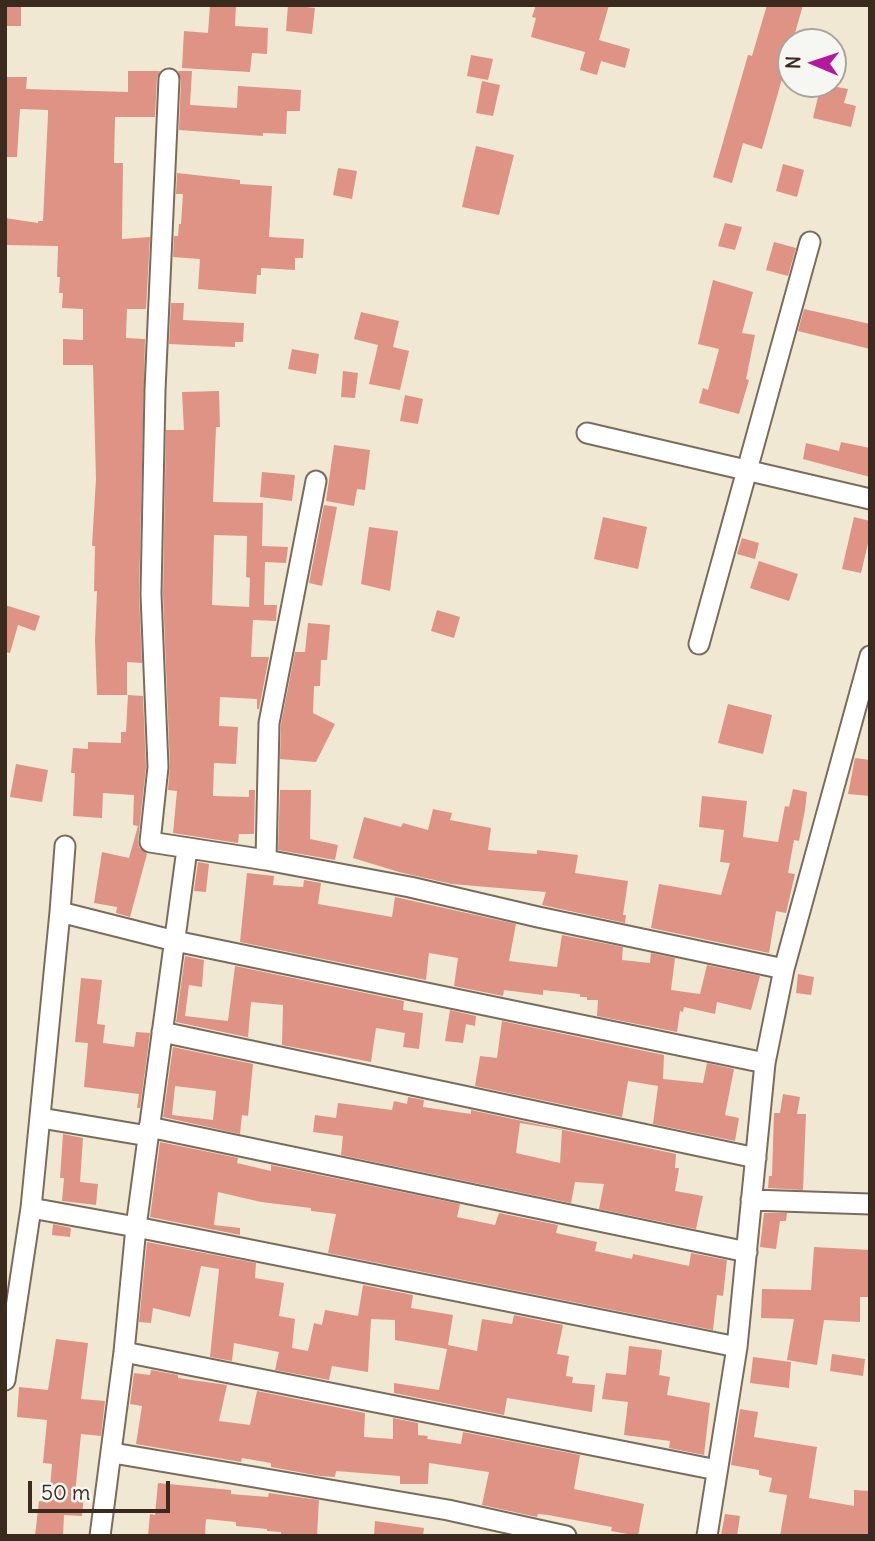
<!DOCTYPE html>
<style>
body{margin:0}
#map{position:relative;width:875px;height:1541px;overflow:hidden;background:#f0e8d2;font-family:Delius,sans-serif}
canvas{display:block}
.frame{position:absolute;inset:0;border:7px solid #3b2a1e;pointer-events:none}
.north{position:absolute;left:777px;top:28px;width:70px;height:70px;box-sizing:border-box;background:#f6f6f2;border:2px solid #aba49d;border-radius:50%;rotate:272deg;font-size:19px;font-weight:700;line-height:28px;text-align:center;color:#3b2a1e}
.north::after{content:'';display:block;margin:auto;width:24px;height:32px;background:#b5179e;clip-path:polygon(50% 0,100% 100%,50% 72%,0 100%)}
.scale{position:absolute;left:28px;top:1481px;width:142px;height:32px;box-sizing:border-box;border:4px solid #3b2a1e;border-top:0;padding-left:9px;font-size:21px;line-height:24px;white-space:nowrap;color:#3b2a1e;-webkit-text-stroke:5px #f6f6f2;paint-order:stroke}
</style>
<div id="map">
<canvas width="875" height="1541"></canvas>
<div class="frame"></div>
<div class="north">N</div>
<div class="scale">50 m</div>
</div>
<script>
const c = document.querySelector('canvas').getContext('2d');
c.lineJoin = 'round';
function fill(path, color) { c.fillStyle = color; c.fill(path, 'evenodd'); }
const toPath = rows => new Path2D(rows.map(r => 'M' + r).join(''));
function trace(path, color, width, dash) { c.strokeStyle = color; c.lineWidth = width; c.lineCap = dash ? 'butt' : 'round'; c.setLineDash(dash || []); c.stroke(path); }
fill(toPath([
 [5,5,21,5,21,26,5,26],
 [210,5,236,5,235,26,268,28,267,54,252,53,250,72,182,68,184,31,208,33],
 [288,5,315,8,312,34,286,31],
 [536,5,609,5,599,40,630,49,625,68,601,61,597,75,580,70,585,52,531,37,536,18,532,17],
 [767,5,803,5,762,149,743,143,732,183,713,177,748,55,752,56],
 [471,55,493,59,488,80,467,76],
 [128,71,160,71,157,78,155,117,115,117,114,163,123,163,122,239,150,237,146,309,127,309,126,338,145,339,139,594,142,663,127,662,127,695,97,695,95,641,97,591,94,591,95,546,92,546,96,479,93,365,63,365,63,339,83,340,83,309,62,308,63,293,59,293,60,277,57,277,58,246,5,245,5,218,38,223,38,221,43,221,48,115,48,110,20,109,17,157,5,157,5,92,7,77,27,77,26,89,128,92],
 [178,71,192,71,190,105,237,108,238,86,301,90,300,111,287,111,286,134,263,133,263,136,179,130,181,80],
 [482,81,500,85,493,116,476,113],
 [821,84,848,89,844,103,856,106,851,127,813,118],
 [476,146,514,155,499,215,462,207],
 [783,164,804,170,797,197,776,191],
 [338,168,357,171,352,199,333,195],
 [177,173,240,180,240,184,272,186,269,237,304,239,303,258,295,258,295,270,261,268,261,275,257,275,256,294,198,289,200,259,173,257,174,236,178,236,179,224,181,224,183,194,176,194],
 [725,223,742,227,735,250,718,246],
 [774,242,796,248,788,276,766,270],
 [713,280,753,292,742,333,755,335,746,379,749,380,739,414,699,403,703,388,708,390,719,349,698,344],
 [171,303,184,303,183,320,244,323,243,342,235,342,235,347,169,344],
 [804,309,870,324,870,349,798,331],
 [361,312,399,321,393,347,409,351,400,390,369,384,378,345,354,339],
 [292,349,319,354,316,374,288,369],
 [343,371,358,373,355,398,341,397],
 [219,391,220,427,216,427,213,502,263,503,262,546,288,547,286,563,265,562,264,602,264,605,277,605,276,621,253,620,251,657,269,657,259,709,257,709,257,699,220,697,219,726,238,727,236,764,214,763,213,796,249,797,249,790,255,790,254,834,239,834,238,843,173,833,177,791,168,790,170,766,163,594,166,430,184,430,182,392],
 [214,535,247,536,246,577,250,578,249,607,212,605],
 [405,395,423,399,418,424,400,421],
 [841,442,870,448,870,477,803,459,806,443,839,451],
 [334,445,370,450,365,490,357,489,354,506,326,501],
 [262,472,295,475,292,501,260,497],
 [324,505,337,507,322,586,309,583],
 [603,517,647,527,638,569,594,559],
 [854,517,870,521,870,535,861,573,842,569],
 [369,527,398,531,390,591,361,584],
 [742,538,759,543,755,559,737,554],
 [759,561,798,574,789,601,750,588],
 [5,605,40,616,35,631,18,625,10,653,5,652],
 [437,610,460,617,454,638,431,631],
 [308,623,330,625,327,660,321,660,320,686,314,686,313,713,335,724,316,762,280,759,281,724,295,652,305,652],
 [128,695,143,696,146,767,138,841,139,847,147,854,130,917,116,913,117,907,94,903,102,852,129,858,138,826,133,825,134,795,103,793,102,818,73,816,75,773,71,773,73,748,88,749,88,742,121,743,121,732,126,732],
 [728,704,772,715,763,754,718,743],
 [855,758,870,760,868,778,870,778,870,796,848,794],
 [16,764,48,770,42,802,10,797],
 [793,789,807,792,805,810,799,841,794,840,788,873,795,874,786,913,776,911,769,953,651,928,659,884,721,895,730,863,720,862,724,830,699,827,702,796,747,801,743,837,778,842,785,806,789,807],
 [280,790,311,790,310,839,338,845,335,860,278,850],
 [433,809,452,813,450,820,491,828,488,850,537,854,537,850,578,855,575,873,628,881,623,915,626,915,625,923,542,905,546,892,452,884,399,872,353,858,364,817,401,827,403,823,428,830],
 [198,862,209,864,206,892,194,891],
 [247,873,274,876,273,885,303,887,304,880,321,883,318,904,392,917,395,897,516,924,509,961,557,967,562,935,623,947,622,960,650,963,651,953,675,958,671,990,700,994,707,965,760,976,751,1010,717,1002,715,1014,684,1007,683,1012,680,1011,677,1032,597,1016,598,1000,587,1000,587,997,580,997,580,994,543,990,543,995,504,990,503,996,454,986,458,958,429,953,426,980,240,942],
 [185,956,204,960,202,987,189,985,185,1016,228,1021,235,966,404,1001,403,1010,423,1013,419,1049,403,1047,405,1033,376,1028,371,1062,282,1045,283,1005,251,1002,248,1037,256,1039,176,1022],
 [798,974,814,977,811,995,796,993],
 [81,978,102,980,97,1024,105,1025,103,1043,134,1047,136,1032,150,1033,140,1108,137,1108,139,1094,84,1087,88,1043,75,1042],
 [450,1010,476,1016,475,1026,466,1024,463,1043,445,1041],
 [502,1021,664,1055,663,1079,703,1083,707,1063,734,1069,725,1115,739,1118,735,1141,653,1124,658,1086,628,1081,622,1117,475,1086,480,1056,497,1058],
 [173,1047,253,1064,248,1116,242,1115,240,1134,163,1117],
 [175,1086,216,1091,213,1120,172,1115],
 [783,1094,800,1097,797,1114,806,1114,803,1190,768,1188,769,1176,772,1176,774,1113,780,1113],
 [408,1097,424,1100,423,1107,471,1114,471,1110,676,1154,675,1168,679,1168,675,1191,703,1196,696,1229,599,1209,604,1184,575,1182,571,1203,341,1155,343,1136,313,1132,315,1115,336,1118,338,1103,392,1110,394,1101,407,1104],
 [520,1123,562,1130,560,1163,516,1153],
 [63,1134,83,1138,80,1182,98,1184,96,1205,62,1201,64,1178,60,1178],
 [160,1142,238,1158,237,1163,271,1171,271,1165,460,1204,457,1217,495,1225,499,1213,558,1225,556,1233,597,1242,595,1251,632,1259,633,1254,689,1266,691,1253,727,1260,723,1296,717,1295,713,1330,328,1253,336,1214,311,1211,311,1208,261,1202,218,1192,214,1225,240,1228,240,1235,150,1217],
 [764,1213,787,1213,786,1221,780,1221,776,1249,760,1247],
 [53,1224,71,1228,70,1237,52,1235],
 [147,1242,256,1263,255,1278,284,1283,279,1316,295,1319,292,1348,308,1351,314,1323,322,1325,325,1310,358,1316,363,1285,413,1295,411,1308,453,1315,448,1345,477,1351,482,1319,512,1324,514,1315,563,1325,557,1354,569,1356,566,1376,573,1377,572,1383,595,1385,592,1412,507,1398,504,1415,394,1393,394,1383,439,1390,447,1349,395,1340,395,1320,371,1319,368,1372,332,1366,329,1380,275,1370,279,1352,234,1343,232,1361,210,1357,219,1269,201,1266,190,1317,153,1308,151,1323,139,1322],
 [814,1247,870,1250,870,1285,868,1297,860,1297,860,1322,824,1320,817,1365,787,1360,794,1319,761,1318,762,1289,811,1290],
 [56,1339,88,1343,81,1399,105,1401,101,1436,81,1434,75,1494,84,1495,82,1516,64,1515,63,1536,35,1536,39,1501,49,1502,52,1464,43,1463,47,1420,17,1417,19,1387,48,1390],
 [629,1346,662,1350,659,1375,670,1377,667,1395,710,1403,704,1455,669,1448,670,1441,624,1435,628,1402,602,1399,606,1373,626,1375],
 [832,1354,865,1359,863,1376,830,1371],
 [753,1357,791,1362,789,1388,750,1383],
 [151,1370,178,1375,178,1378,227,1385,219,1421,250,1425,257,1391,365,1413,364,1437,393,1439,393,1418,418,1423,418,1435,428,1436,427,1439,461,1444,463,1432,580,1455,574,1489,644,1504,638,1536,611,1531,612,1527,548,1515,538,1514,537,1517,482,1505,489,1472,429,1463,428,1484,400,1484,400,1476,336,1471,335,1477,320,1476,271,1467,271,1463,242,1458,241,1462,136,1444,142,1406,130,1404,134,1373,150,1375],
 [740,1409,758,1412,754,1437,817,1447,809,1498,854,1506,854,1490,870,1491,870,1536,780,1536,787,1495,769,1492,772,1478,759,1475,759,1470,731,1465],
 [158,1483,231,1490,231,1494,268,1497,269,1493,319,1500,317,1536,281,1536,281,1532,267,1531,267,1529,236,1526,236,1522,206,1519,205,1536,148,1536,150,1514,155,1515],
 [725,1514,740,1516,737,1536,721,1536],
 [375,1521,424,1528,423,1536,374,1536]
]), '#df9385');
const minor = toPath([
 [169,79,155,390,151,594,158,767,150,842,266,860,410,887,538,917,784,969],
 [587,433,870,499],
 [699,644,810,242],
 [266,860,269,723,316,481],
 [60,912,175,941,765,1063],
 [162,1032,756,1158],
 [41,1118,148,1136],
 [149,1127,747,1252],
 [751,1200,870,1204],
 [31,1208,136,1227,737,1347],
 [124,1352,717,1470],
 [5,1380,31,1208,60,912,65,846],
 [113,1453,448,1510,566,1536],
 [100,1536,124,1352,136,1227,187,849],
 [707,1536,737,1347,765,1063,784,969,870,656]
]);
trace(minor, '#7a6c5d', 23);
trace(minor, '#fff', 19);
</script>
